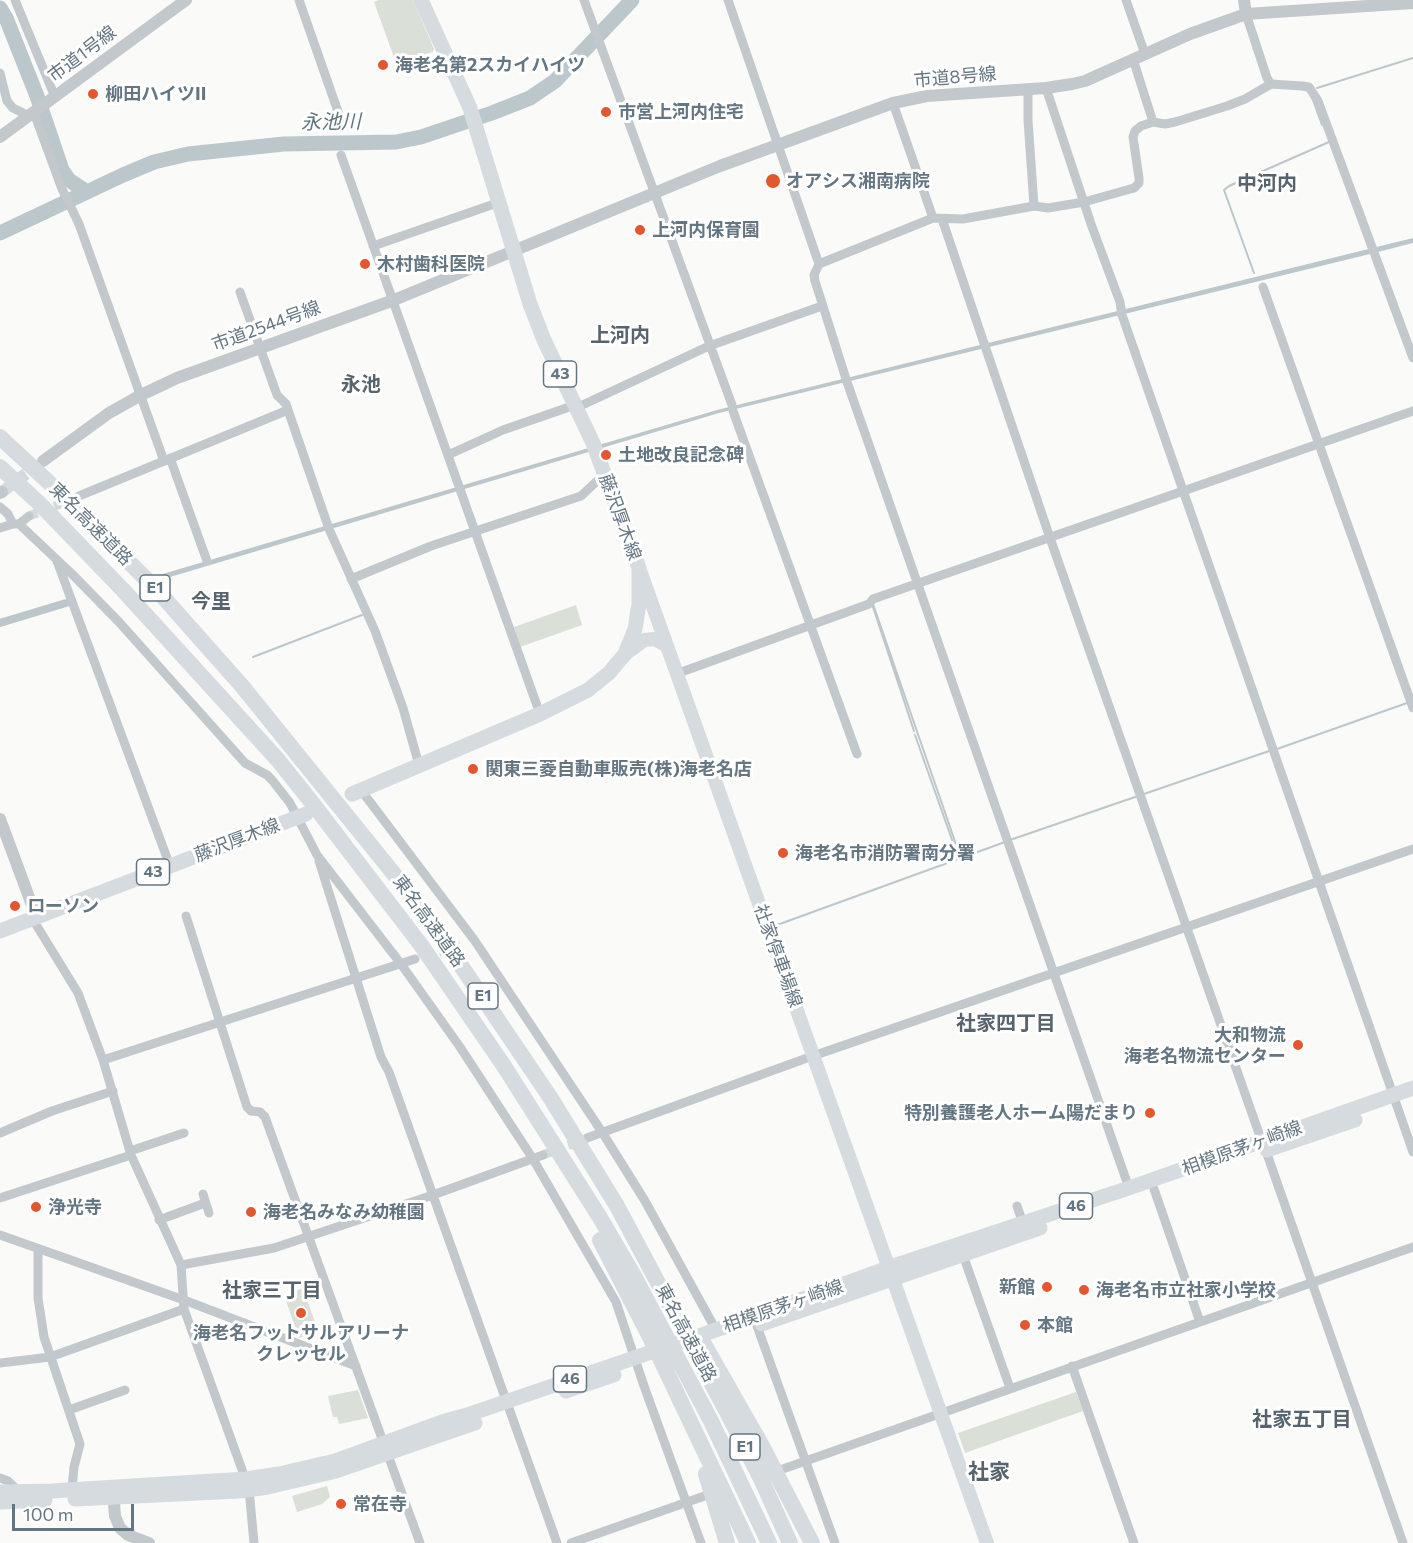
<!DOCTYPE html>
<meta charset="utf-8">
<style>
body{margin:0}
#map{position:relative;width:1413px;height:1543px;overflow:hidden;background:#fafaf8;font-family:Commissioner,sans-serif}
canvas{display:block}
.scale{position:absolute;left:12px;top:1504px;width:122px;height:27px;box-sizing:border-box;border:3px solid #657683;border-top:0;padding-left:8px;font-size:18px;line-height:21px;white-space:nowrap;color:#657683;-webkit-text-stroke:4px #fff;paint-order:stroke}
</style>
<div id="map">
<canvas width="1413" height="1543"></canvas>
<div class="scale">100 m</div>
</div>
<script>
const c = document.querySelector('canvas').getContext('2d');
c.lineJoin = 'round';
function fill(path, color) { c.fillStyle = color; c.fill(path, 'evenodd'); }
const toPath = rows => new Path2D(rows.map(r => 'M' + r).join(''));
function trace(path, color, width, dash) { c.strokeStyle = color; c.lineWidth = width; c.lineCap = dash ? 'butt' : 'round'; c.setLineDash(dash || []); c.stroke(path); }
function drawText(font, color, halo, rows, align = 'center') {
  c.font = font + ' Commissioner,"Noto Sans JP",sans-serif'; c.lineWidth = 6; c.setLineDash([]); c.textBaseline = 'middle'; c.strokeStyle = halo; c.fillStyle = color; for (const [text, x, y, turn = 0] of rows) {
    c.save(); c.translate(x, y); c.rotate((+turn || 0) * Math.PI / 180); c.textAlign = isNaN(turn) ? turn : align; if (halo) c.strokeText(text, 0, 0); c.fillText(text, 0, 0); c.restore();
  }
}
fill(toPath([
 [379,0,413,0,434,49,433,52,396,63,374,2],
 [576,605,582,625,520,647,514,627],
 [303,1288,318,1331,299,1338,284,1295],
 [358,1390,368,1418,339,1424,337,1417,333,1417,328,1396],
 [1076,1392,1083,1411,965,1453,958,1433],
 [327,1486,330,1497,322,1504,297,1512,292,1496]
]), '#dadfd7');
fill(toPath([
 [1413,238,1413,243,1370,254,719,413,160,580,156,576,717,410]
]), '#bbc7cb');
trace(toPath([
 [1317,88,1413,58],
 [1313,100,1322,125],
 [1254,273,1224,190,1229,186,1329,142],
 [873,604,959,853],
 [873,607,914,731],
 [253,657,362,615],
 [915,735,956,851],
 [1277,749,1407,703],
 [1144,794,1272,750],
 [1010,840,1138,796],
 [777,925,1005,842]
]), '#bbc7cb', 2);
trace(toPath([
 [0,623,66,603]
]), '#bbc7cb', 8);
trace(toPath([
 [0,8,6,18,37,96,62,170,69,180,87,192],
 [0,233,123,175,154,162,188,154,284,144,396,142,421,137,492,113,530,98,555,81,632,0]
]), '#bbc7cb', 15);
trace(toPath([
 [29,516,71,500],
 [426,956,464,944],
 [543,1155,580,1141]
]), '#d5d9db', 9, [9, 4.5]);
trace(toPath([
 [2,492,39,464]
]), '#d5d9db', 12, [12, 6]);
trace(toPath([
 [15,0,55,97],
 [299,0,342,123],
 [584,0,732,405],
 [728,0,819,264,814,275,815,281,847,382,1129,1188],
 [1126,0,1145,54],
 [1246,14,1267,78,1271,84],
 [1133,59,1153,122],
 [0,73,7,101,13,108,29,116],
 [1046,88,1091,224,1120,302,1122,315,1413,1152],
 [1028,89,1028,120,1034,206],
 [893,103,933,218],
 [34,113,62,189,79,224,164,461],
 [341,155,540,714],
 [942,219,1050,538,1262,1142],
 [373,246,500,202],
 [819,264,933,218,963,219,1034,206,1048,208,1084,202,1134,188,1139,183,1139,178,1133,137,1135,131,1141,126,1153,122,1165,124,1175,122,1227,106,1245,99,1271,84,1302,86,1309,87,1318,101,1413,358],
 [1263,287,1413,708],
 [240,292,277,395,286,404,288,410,329,529,375,631,403,708,419,765],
 [576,408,709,346,822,306],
 [733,411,857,754],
 [448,455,503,430,575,405],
 [170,458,207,561],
 [79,496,288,410],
 [0,507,8,514,13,524],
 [19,524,72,574,119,622,245,763,267,775,272,780,290,803,317,855,401,964,460,1047,533,1159,616,1302,644,1386,701,1543],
 [0,528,13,524,19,524,29,516],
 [57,561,170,866],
 [351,579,431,546,581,496,597,481,606,477],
 [676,674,869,604,873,599,1413,411],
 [361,790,475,941,602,1132,645,1201,716,1330],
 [319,861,381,1057,389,1072,557,1543],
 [186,916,247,1107,251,1111,260,1112,265,1117,420,1543],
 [32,918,78,993,103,1060,131,1155,181,1265,184,1309,249,1489,254,1543],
 [103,1060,415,959],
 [0,1133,52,1111,113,1091],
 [587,1138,807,1058,1413,849],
 [130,1151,184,1133],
 [1266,1151,1403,1543],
 [1154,1189,1200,1322],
 [203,1194,209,1213],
 [0,1198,131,1155],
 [1017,1206,1023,1223],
 [159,1220,205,1203],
 [0,1235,184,1300,356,1366],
 [38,1249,38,1298,44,1337,80,1444,74,1467,72,1489],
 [963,1255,1010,1388],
 [181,1265,274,1248,433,1195,543,1155],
 [757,1326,835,1543],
 [0,1363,50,1357,184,1309],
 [1072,1366,1134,1543],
 [69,1410,125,1390],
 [780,1470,1413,1247],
 [0,1478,8,1481,18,1491],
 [571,1543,713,1493]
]), '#c3c8cc', 9);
trace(toPath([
 [1244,0,1246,14],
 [0,137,186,0],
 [43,461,109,413,141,395,177,378,394,300,720,166,893,103,927,96,1046,88,1072,84,1085,81,1190,34,1246,14,1413,3],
 [0,493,2,492],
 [0,819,36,916],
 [113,1489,115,1516,120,1528,128,1535,149,1543]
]), '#c3c8cc', 12);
trace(toPath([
 [641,573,987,1543],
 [625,654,644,640,654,639,666,645]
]), '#d6dbdf', 14);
trace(toPath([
 [352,794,540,714,588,690,609,673,625,654,635,629,639,604,639,568,593,443,544,340,530,304,470,108,421,0],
 [0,931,306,814],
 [1267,1150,1355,1120],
 [762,1324,1040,1228],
 [566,1391,614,1375],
 [0,1492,52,1491,246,1479,279,1474,335,1461,442,1422,467,1415,716,1330,902,1263,1129,1188,1413,1088],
 [75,1499,239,1491,268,1487,336,1471,475,1423],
 [0,1502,45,1500]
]), '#d6dbdf', 15);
trace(toPath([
 [0,437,57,490,156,589,242,686,398,879,445,942,550,1097,617,1206,728,1414,762,1481,790,1543],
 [0,467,40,504,123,590,278,760,313,804,421,945,504,1066,599,1216,634,1276,711,1421,769,1543],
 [600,1240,650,1337,748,1543],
 [701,1339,762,1446,812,1543],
 [706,1474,727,1543]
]), '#d6dbdf', 16);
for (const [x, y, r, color] of [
 [383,65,6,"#e4572e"],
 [93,94,6,"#e4572e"],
 [606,112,6,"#e4572e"],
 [773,181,8,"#e4572e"],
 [640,230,6,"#e4572e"],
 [365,264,6,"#e4572e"],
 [606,455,6,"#e4572e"],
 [473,769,6,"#e4572e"],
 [783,853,6,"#e4572e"],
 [15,906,6,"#e4572e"],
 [1298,1045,6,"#e4572e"],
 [1150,1113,6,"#e4572e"],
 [36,1207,6,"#e4572e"],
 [251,1212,6,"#e4572e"],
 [1047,1287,6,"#e4572e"],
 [1084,1290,6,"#e4572e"],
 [301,1313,6,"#e4572e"],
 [1025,1325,6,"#e4572e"],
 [341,1504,6,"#e4572e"]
]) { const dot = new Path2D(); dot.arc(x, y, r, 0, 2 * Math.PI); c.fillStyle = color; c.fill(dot); trace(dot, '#fff', 2); }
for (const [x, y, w] of [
 [560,374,33],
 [155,588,30],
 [153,872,33],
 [483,996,30],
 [1076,1206,33],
 [570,1379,33],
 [745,1447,30]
]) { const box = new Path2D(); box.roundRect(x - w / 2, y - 13, w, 26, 4.5); c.fillStyle = '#fff'; c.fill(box); trace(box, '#657683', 1.5); }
drawText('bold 16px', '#657683', null, [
 ["43",560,374],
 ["E1",155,588],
 ["43",153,872],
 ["E1",483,996],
 ["46",1076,1206],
 ["46",570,1379],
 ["E1",745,1447]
]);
drawText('18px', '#657683', '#fff', [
 ["市道1号線",82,54,-37],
 ["市道8号線",955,77,-5],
 ["市道2544号線",266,326,-20],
 ["藤沢厚木線",620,517,70],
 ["東名高速道路",91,524,45],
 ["藤沢厚木線",237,840,-21],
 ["東名高速道路",429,921,54],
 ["社家停車場線",778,956,70],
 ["相模原茅ヶ崎線",1242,1148,-20],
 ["相模原茅ヶ崎線",783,1306,-19],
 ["東名高速道路",686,1333,62]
]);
drawText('bold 18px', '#657683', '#fff', [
 ["海老名第2スカイハイツ",395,65],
 ["柳田ハイツII",105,94],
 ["市営上河内住宅",618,112],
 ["オアシス湘南病院",786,181],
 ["上河内保育園",652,230],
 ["木村歯科医院",377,264],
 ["土地改良記念碑",618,455],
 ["関東三菱自動車販売(株)海老名店",485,769],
 ["海老名市消防署南分署",795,853],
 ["ローソン",27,906],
 ["大和物流",1286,1035,"right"],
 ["海老名物流センター",1286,1056,"right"],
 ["特別養護老人ホーム陽だまり",1138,1113,"right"],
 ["浄光寺",48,1207],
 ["海老名みなみ幼稚園",263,1212],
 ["新館",1035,1287,"right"],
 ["海老名市立社家小学校",1096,1290],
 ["本館",1037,1325],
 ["海老名フットサルアリーナ",301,1333,"center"],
 ["クレッセル",301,1354,"center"],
 ["常在寺",353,1504]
], 'left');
drawText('italic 20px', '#60757c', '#fff', [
 ["永池川",331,122,-1]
]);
drawText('bold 20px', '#57646e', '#fff', [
 ["中河内",1267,183],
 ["上河内",620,335],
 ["永池",361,384],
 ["今里",211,601],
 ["社家四丁目",1006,1023],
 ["社家三丁目",272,1290],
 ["社家五丁目",1302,1419]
]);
drawText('bold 21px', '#57646e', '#fff', [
 ["社家",989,1472]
]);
</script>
